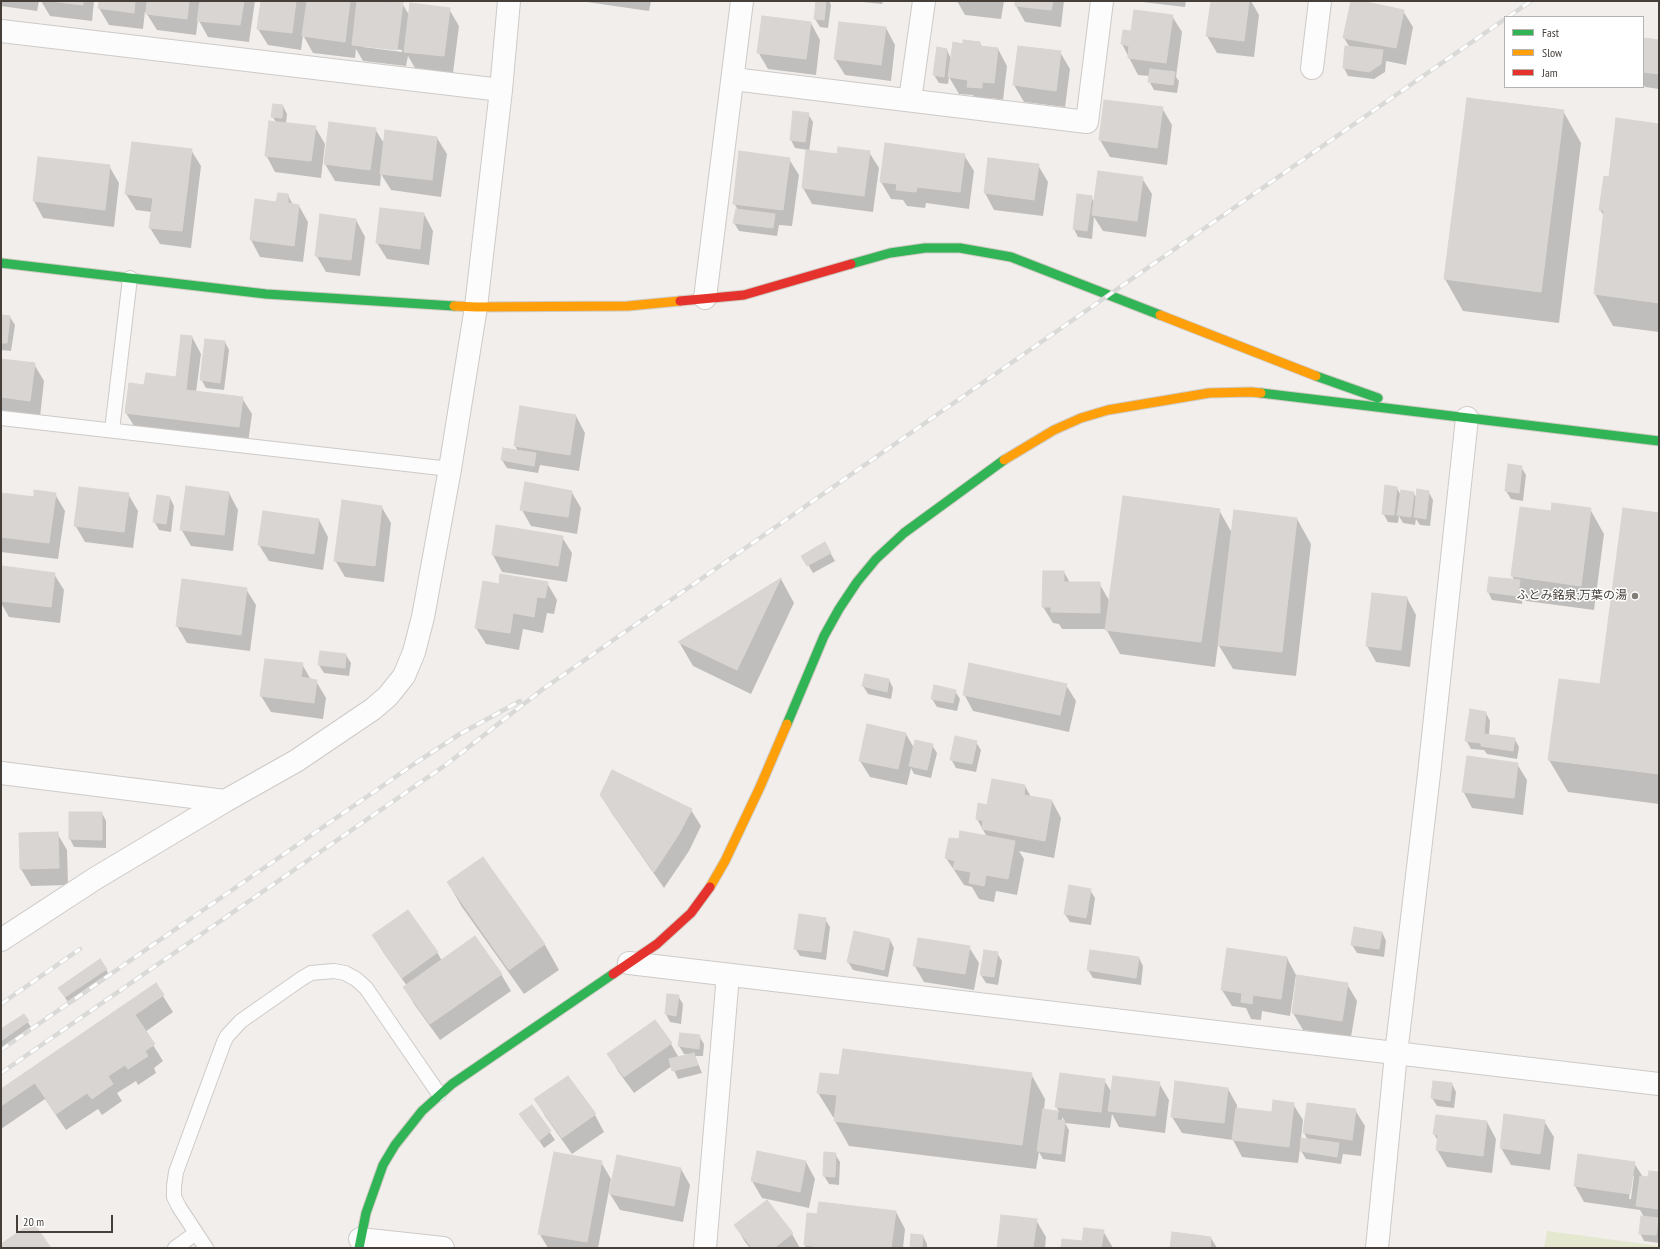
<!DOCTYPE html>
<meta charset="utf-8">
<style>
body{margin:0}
#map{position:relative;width:1660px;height:1249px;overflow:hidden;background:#f1eeeb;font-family:"PT Sans Narrow",sans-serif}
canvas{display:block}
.frame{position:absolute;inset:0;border:2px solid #463e38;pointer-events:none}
.legend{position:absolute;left:1504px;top:16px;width:140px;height:72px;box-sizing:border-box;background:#fff;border:1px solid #b5b2af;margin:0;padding:5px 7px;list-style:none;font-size:12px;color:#463e38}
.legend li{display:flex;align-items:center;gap:8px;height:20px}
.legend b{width:20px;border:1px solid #b5b2af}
.scale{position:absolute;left:16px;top:1215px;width:97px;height:18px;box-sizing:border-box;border:2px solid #463e38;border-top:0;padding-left:5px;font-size:12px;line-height:14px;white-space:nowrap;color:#463e38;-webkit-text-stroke:3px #fff;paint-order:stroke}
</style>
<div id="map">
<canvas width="1660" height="1249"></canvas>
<div class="frame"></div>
<ul class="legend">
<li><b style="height:5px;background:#30b455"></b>Fast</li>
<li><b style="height:5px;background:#ff9f0a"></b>Slow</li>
<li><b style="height:5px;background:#e5322d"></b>Jam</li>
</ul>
<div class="scale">20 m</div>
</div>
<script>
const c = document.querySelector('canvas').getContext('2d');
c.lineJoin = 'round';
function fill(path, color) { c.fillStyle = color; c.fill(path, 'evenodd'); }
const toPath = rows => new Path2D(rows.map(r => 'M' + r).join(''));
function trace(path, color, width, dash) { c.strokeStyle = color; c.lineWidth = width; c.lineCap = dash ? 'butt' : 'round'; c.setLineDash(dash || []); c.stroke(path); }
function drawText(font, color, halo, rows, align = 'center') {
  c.font = font + ' "PT Sans Narrow","Noto Sans JP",sans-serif'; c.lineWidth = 3; c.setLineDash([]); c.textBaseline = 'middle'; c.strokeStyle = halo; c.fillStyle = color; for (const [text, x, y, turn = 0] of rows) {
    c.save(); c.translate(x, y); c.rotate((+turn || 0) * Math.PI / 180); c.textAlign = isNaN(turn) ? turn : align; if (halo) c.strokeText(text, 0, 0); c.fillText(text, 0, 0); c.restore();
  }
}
fill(toPath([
 [1547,1231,1659,1246,1659,1248,1544,1248]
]), '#e3e8ce');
fill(toPath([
 [1,1,39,1,37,11,1,6],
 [41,1,94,1,92,21,50,16],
 [100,1,255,1,249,42,208,37,198,19,196,35,157,30,145,11,143,29,109,25,99,8],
 [262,1,306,1,307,4,308,1,356,1,358,4,358,1,384,1,402,3,409,15,449,9,459,26,453,73,415,68,408,56,406,66,363,61,356,49,355,58,313,53,303,35,301,50,268,45,258,29],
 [363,45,402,50,402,52,363,47],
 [580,1,651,1,649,11],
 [817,1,829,1,831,5,828,28,820,27,815,19],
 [853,1,883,1,882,4],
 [957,1,1004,1,1001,19,965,15],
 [1016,1,1064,1,1061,27,1025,22,1016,6],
 [1134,1,1186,1,1185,7],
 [1212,1,1251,1,1259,15,1254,57,1217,53,1207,36],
 [1352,1,1403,11,1413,27,1406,65,1386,61,1385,72,1374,79,1348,76,1344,68,1350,48,1344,38],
 [1172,16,1182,32,1176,77,1179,81,1177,93,1154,90,1149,81,1150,76,1138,75,1122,44,1132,32],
 [811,23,820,40,816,75,768,69,758,52],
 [886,28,895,45,891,81,845,75,835,59],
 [1643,39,1659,41,1659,89,1645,87,1643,83],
 [980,43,982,47,998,49,1007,66,1003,100,992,98,991,105,978,103,973,95,959,94,949,77,948,84,939,83,934,75,947,50,951,59,964,45],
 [1019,47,1060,52,1070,69,1065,107,1024,102,1014,85],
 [1468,99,1563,111,1581,143,1559,323,1463,311,1445,279],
 [1105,101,1162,108,1172,125,1167,165,1110,157,1100,140],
 [283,106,287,114,286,124,315,127,325,144,321,178,275,172,266,155,276,122,272,116],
 [808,114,813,122,809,152,838,155,869,152,879,168,873,212,812,204,803,188,808,150,795,148,791,140],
 [1659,125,1659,332,1613,326,1595,294,1604,216,1600,210,1609,178],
 [375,129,385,145,437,138,447,154,441,197,391,190,381,174,380,186,335,181,325,164],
 [191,150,201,166,191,248,160,244,150,228,152,212,136,210,126,194],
 [964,155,974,171,969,209,926,203,925,208,907,206,903,200,891,199,881,182],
 [39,158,109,166,119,183,114,227,43,218,34,201],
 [789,159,799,175,792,226,779,225,777,236,739,231,734,223,738,210,734,203],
 [1038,165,1048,182,1043,216,994,210,985,193],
 [1142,178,1152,194,1146,237,1103,231,1094,217,1092,239,1078,237,1074,229,1078,195,1091,197,1095,203],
 [288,195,293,205,299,206,308,222,303,262,260,257,251,240,256,200,277,203],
 [424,214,433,231,429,265,387,259,377,243],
 [356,220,365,237,360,276,326,272,316,255],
 [1,316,10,317,15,325,11,351,1,350],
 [192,337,201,354,196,392,242,398,252,414,248,443,136,429,126,413,145,386,177,378],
 [225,342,229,350,224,390,206,388,201,379],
 [1,360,34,364,44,381,40,417,1,412],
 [576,416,585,433,579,471,540,465,538,473,507,468,502,460,518,451,515,446],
 [1509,465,1521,467,1526,475,1523,501,1511,499,1506,491],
 [1397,488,1401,496,1413,492,1417,499,1428,491,1433,500,1430,526,1420,525,1416,519,1415,525,1403,523,1399,516,1398,523,1388,522,1383,513],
 [571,491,581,508,577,534,531,526,522,510],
 [229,493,238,510,233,551,191,546,181,529],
 [1,494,34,498,55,494,65,511,58,559,1,552],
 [128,494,138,511,133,548,85,542,75,525],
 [170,498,174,506,171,532,159,530,154,521],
 [381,506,391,523,384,582,345,577,335,560],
 [1590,509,1604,534,1594,610,1526,601,1523,596,1522,604,1492,600,1488,592,1515,581,1512,576,1552,512],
 [1219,510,1232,533,1297,519,1311,544,1296,676,1233,669,1218,644,1215,667,1120,654,1106,629,1062,629,1059,624,1053,623,1043,607,1064,572,1070,583,1099,583,1110,602],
 [1659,514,1659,804,1568,792,1549,760,1601,686],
 [319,520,328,537,323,570,269,561,259,545],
 [497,526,562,537,572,553,567,582,502,572,493,555],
 [825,544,835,561,813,573,803,556],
 [3,567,54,574,64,590,60,623,9,617,1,603],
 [781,579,794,603,751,694,693,666,679,642],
 [182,580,246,589,256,605,250,651,187,643,177,626],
 [547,583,557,600,554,614,547,613,543,633,523,629,519,650,486,644,476,628,499,585],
 [1407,598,1416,615,1410,667,1376,662,1367,646],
 [346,655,351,663,349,676,324,673,319,665],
 [302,664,311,680,316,681,326,698,323,719,271,712,261,696],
 [889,680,893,688,891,699,868,694,863,686],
 [1066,685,1076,701,1069,732,973,711,964,694],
 [955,691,960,699,957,711,937,707,932,699],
 [1486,713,1490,721,1489,735,1514,738,1519,747,1517,759,1487,754,1484,750,1471,749,1466,740],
 [906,734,914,748,932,745,937,753,931,778,914,774,911,768,907,785,870,777,860,761],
 [976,742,981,750,976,772,956,768,951,759],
 [1517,764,1527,780,1523,815,1472,808,1463,791],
 [1025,786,1031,797,1052,801,1061,818,1054,858,1019,851,1024,859,1017,895,996,891,994,902,979,899,972,887,964,885,946,858,960,840,987,837,977,819,988,806],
 [601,795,691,810,701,826,689,851,664,888,611,812],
 [70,813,102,813,106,821,106,848,74,847,70,839],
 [57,833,67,850,68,885,31,886,21,869,20,834],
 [483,858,545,945,559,970,524,994,462,907,448,883],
 [1090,890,1095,898,1091,925,1070,922,1065,914],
 [825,919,830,927,826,960,800,956,795,948],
 [1382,932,1386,941,1384,957,1357,953,1352,945],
 [373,935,437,952,442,961,501,974,511,991,440,1040,414,1004,404,987,407,986,383,952],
 [890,940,894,948,888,977,853,970,848,962],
 [969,947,979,963,974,990,924,982,914,965],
 [997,953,1002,961,998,985,986,983,981,975],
 [1139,958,1143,966,1141,985,1093,978,1088,970],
 [1287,958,1296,975,1290,1016,1262,1011,1261,1020,1251,1019,1246,1008,1232,1006,1222,990],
 [106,969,110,977,70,1005,64,996],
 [1298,976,1347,984,1357,1001,1351,1037,1303,1030,1293,1013],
 [156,985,173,1012,145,1032,163,1061,154,1068,156,1073,138,1085,136,1081,117,1093,122,1101,102,1115,98,1109,66,1130,45,1099,1,1129,1,1091],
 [678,996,683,1004,681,1024,670,1022,666,1014],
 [23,1015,33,1030,1,1052,1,1030],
 [699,1036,704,1044,703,1056,695,1056,702,1073,678,1079,672,1066,634,1093,618,1071,608,1054,671,1044,679,1058,689,1055,684,1054,679,1046],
 [1031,1074,1045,1099,1044,1110,1059,1112,1056,1106,1104,1080,1112,1093,1159,1083,1169,1100,1165,1133,1119,1127,1112,1114,1110,1128,1065,1123,1069,1130,1065,1162,1043,1159,1039,1152,1036,1169,849,1146,835,1121,835,1118,833,1117,818,1093,840,1076],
 [1062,1117,1065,1122,1062,1122],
 [568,1077,595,1115,604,1132,572,1154,545,1116,536,1100],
 [1434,1082,1452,1084,1456,1092,1454,1108,1437,1106,1432,1098],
 [1228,1089,1237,1105,1237,1109,1273,1113,1293,1104,1303,1120,1301,1139,1308,1140,1304,1133,1355,1110,1365,1126,1361,1156,1343,1154,1341,1164,1306,1159,1300,1149,1298,1163,1242,1157,1233,1140,1182,1133,1172,1117],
 [532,1106,555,1140,544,1148,521,1114],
 [1544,1121,1554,1137,1550,1170,1511,1165,1501,1148],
 [1487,1122,1496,1139,1492,1173,1447,1167,1437,1150,1438,1141,1434,1134],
 [758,1152,806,1162,815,1179,809,1208,762,1198,752,1181],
 [825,1153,835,1154,840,1162,839,1185,829,1184,824,1176],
 [601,1162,611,1179,598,1248,548,1248,539,1233],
 [1634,1163,1643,1177,1649,1178,1659,1173,1659,1243,1644,1241,1640,1233,1644,1217,1640,1210,1584,1202,1575,1186],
 [1632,1176,1634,1176,1631,1199,1629,1199],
 [681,1169,690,1185,683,1222,620,1210,610,1194],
 [766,1201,792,1234,800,1248,750,1248,745,1242,736,1226],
 [896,1212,905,1229,903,1248,806,1248,805,1245,808,1214,818,1215],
 [1036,1220,1046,1237,1045,1248,998,1248],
 [1103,1231,1113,1248,1062,1248,1083,1242],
 [923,1236,927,1244,927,1247,931,1248,911,1248],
 [1211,1238,1217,1248,1171,1248]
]), '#0003');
const building = toPath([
 [50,1,83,1,83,5,50,1],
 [99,1,135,1,134,13,98,8,99,1],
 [147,1,189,1,187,19,146,14,147,1],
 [200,1,244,1,240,25,197,21,200,1],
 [261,1,296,1,292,33,257,29,261,1],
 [307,1,350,1,345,42,302,36,307,1],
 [357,1,403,2,397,50,352,45,357,1],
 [816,1,826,1,824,20,814,19,816,1],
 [1015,1,1053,1,1051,10,1015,6,1015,1],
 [1211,1,1249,1,1244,41,1206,36,1211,1],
 [1351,1,1361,1,1404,10,1396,48,1343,38,1351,1],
 [410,3,450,8,444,56,404,52,410,3],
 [1134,10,1173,15,1166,63,1128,58,1129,46,1121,44,1123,30,1131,31,1134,10],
 [762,16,811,22,806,59,757,53,762,16],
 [839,22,886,27,881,65,834,59,839,22],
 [1643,38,1659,40,1659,74,1643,72,1643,38],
 [963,40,980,42,980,46,998,48,994,83,982,82,982,88,967,87,968,80,948,77,953,42,963,44,963,40],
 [1018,46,1061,51,1056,91,1013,85,1018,46],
 [1345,46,1383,50,1381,64,1369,72,1343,68,1345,46],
 [937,47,947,49,944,77,933,75,937,47],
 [1150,69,1175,72,1173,85,1148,82,1150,69],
 [1467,98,1564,110,1541,292,1444,279,1467,98],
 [1104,100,1163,107,1157,148,1099,140,1104,100],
 [273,104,283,105,282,118,271,117,273,104],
 [793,111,809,113,805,142,790,140,793,111],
 [1616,118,1659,124,1659,303,1594,294,1604,210,1599,210,1604,176,1609,177,1616,118],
 [269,121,316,126,311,161,265,156,269,121],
 [329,122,376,128,370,170,324,164,329,122],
 [385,130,437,137,432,180,380,174,385,130],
 [132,142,192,149,182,231,149,228,153,198,125,194,132,142],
 [885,143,965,154,960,192,917,187,916,192,896,190,897,184,880,182,885,143],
 [838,147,870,151,864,196,802,188,806,150,837,154,838,147],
 [739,151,790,158,783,210,733,204,739,151],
 [38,157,110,165,105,210,33,201,38,157],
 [988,158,1039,164,1034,200,984,193,988,158],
 [1098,171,1143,177,1137,221,1092,215,1098,171],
 [278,193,288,194,288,203,299,205,294,246,250,240,255,199,276,202,278,193],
 [1077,194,1092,196,1087,231,1073,229,1077,194],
 [380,208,424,213,420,249,376,243,380,208],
 [736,209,775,214,773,228,733,223,736,209],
 [320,214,356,219,351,260,315,256,320,214],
 [1,315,10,316,7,343,1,343,1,315],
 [181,335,192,336,186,390,243,397,239,427,125,413,129,383,144,385,146,373,176,377,181,335],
 [205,339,225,341,220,383,200,380,205,339],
 [1,359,35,363,30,401,1,397,1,359],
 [520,406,576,415,570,455,514,446,520,406],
 [503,448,536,453,534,466,501,460,503,448],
 [1508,464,1522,466,1519,493,1505,491,1508,464],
 [525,482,572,491,568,517,520,510,525,482],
 [1385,485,1397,487,1394,515,1382,514,1385,485],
 [186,486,229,492,224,535,180,530,186,486],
 [79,487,129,493,124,532,74,526,79,487],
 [1417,489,1429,491,1426,519,1414,517,1417,489],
 [34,490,56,493,49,543,1,537,1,493,34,497,34,490],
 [1401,490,1414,492,1411,517,1397,515,1401,490],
 [157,495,170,497,166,524,153,522,157,495],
 [1123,496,1220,509,1201,642,1105,630,1123,496],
 [342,500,382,506,375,566,334,561,342,500],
 [1552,503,1591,508,1581,586,1511,576,1520,507,1551,511,1552,503],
 [1623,508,1659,513,1659,774,1548,760,1559,679,1600,684,1623,508],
 [1234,510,1297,518,1282,652,1218,645,1234,510],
 [263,511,319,519,314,554,258,545,263,511],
 [496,525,563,536,558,566,492,555,496,525],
 [825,542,831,553,807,566,801,556,825,542],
 [2,566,55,573,51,607,1,601,2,566],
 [1043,571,1064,571,1064,582,1100,582,1100,613,1051,612,1051,607,1042,607,1043,571],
 [500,574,548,582,545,598,537,597,534,617,513,613,510,633,475,628,483,581,499,584,500,574],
 [1489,577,1520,580,1518,596,1487,592,1489,577],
 [781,578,737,670,678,642,781,578],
 [182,579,247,588,241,635,176,626,182,579],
 [1372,593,1407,597,1401,650,1366,646,1372,593],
 [320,651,346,654,345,668,318,665,320,651],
 [265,659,303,663,301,677,317,680,314,703,260,696,265,659],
 [969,663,1067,684,1060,715,963,695,969,663],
 [865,674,889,679,887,692,862,686,865,674],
 [934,685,956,690,953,703,931,699,934,685],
 [1470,709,1486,712,1484,734,1515,738,1513,751,1481,746,1481,743,1465,741,1470,709],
 [867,724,906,733,898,769,859,761,867,724],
 [955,736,977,741,972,764,950,760,955,736],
 [915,740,933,744,927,770,909,766,915,740],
 [1467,756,1518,763,1514,798,1462,792,1467,756],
 [612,770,692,809,679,834,654,872,600,795,612,770],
 [992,779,1025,785,1024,795,1052,800,1045,841,982,829,983,821,976,819,978,803,987,805,992,779],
 [69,812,102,812,102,840,69,839,69,812],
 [960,831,1015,841,1008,879,986,875,984,886,969,883,971,872,953,869,955,861,945,858,949,838,959,839,960,831],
 [58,832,59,868,20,869,19,833,58,832],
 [483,857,545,944,509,970,447,882,483,857],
 [1069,885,1091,889,1086,918,1064,914,1069,885],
 [408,910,438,952,402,978,372,935,408,910],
 [799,914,826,918,821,952,794,949,799,914],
 [1354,927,1382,932,1379,949,1351,945,1354,927],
 [854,931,890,939,884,970,847,962,854,931],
 [475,936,502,974,430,1024,403,987,475,936],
 [918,938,970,946,965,974,913,966,918,938],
 [1227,948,1287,957,1281,999,1253,995,1252,1004,1241,1002,1242,993,1221,990,1227,948],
 [984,950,998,952,994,977,980,975,984,950],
 [1090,950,1139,957,1136,978,1087,970,1090,950],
 [100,959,107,969,65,997,58,988,100,959],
 [1297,975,1348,983,1342,1021,1292,1013,1297,975],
 [156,983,164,995,1,1106,1,1089,156,983],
 [667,994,679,995,676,1016,665,1014,667,994],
 [24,1014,29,1021,1,1041,1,1029,24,1014],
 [135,1015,155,1044,145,1051,148,1056,128,1069,125,1065,108,1076,113,1084,92,1099,87,1093,56,1114,35,1083,135,1015],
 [655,1020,672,1043,624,1077,607,1054,655,1020],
 [680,1033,700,1035,699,1049,678,1046,680,1033],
 [843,1049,1032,1073,1022,1145,834,1121,837,1095,817,1093,820,1073,839,1075,843,1049],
 [694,1053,698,1065,672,1071,669,1059,694,1053],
 [1060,1073,1105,1079,1101,1112,1055,1107,1060,1073],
 [568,1076,596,1114,562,1138,534,1099,568,1076],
 [1113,1076,1160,1082,1155,1116,1108,1111,1113,1076],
 [1175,1081,1228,1088,1224,1123,1171,1117,1175,1081],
 [1433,1081,1452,1083,1450,1101,1431,1098,1433,1081],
 [1273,1100,1294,1103,1289,1147,1232,1140,1236,1108,1272,1112,1273,1100],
 [1307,1103,1356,1109,1352,1140,1303,1133,1307,1103],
 [532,1105,551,1131,539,1141,519,1114,532,1105],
 [1043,1109,1058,1111,1057,1120,1065,1121,1061,1154,1037,1151,1043,1109],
 [1504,1114,1545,1120,1540,1154,1500,1148,1504,1114],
 [1436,1115,1487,1121,1483,1156,1436,1150,1438,1135,1433,1134,1436,1115],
 [1301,1138,1339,1143,1337,1157,1300,1151,1301,1138],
 [757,1151,806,1161,800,1192,751,1181,757,1151],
 [554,1152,602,1161,587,1242,538,1234,554,1152],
 [824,1152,836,1153,835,1177,823,1176,824,1152],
 [1578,1154,1635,1162,1630,1194,1574,1186,1578,1154],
 [617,1155,681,1168,674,1206,609,1194,617,1155],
 [1649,1171,1659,1172,1659,1209,1636,1206,1640,1176,1648,1177,1649,1171],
 [767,1200,793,1233,774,1248,752,1248,734,1225,767,1200],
 [819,1202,896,1211,891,1248,826,1248,804,1245,807,1213,817,1214,819,1202],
 [1001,1215,1037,1219,1033,1248,997,1248,1001,1215],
 [1641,1216,1658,1218,1656,1235,1639,1234,1641,1216],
 [33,1222,51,1248,1,1248,1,1244,33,1222],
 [1084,1228,1104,1230,1101,1248,1061,1248,1062,1239,1082,1241,1084,1228],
 [1172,1232,1211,1237,1210,1248,1170,1248,1172,1232],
 [911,1234,923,1235,922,1248,910,1248,911,1234]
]);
fill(building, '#d9d5d3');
trace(building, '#d9d5d1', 1);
const lane = toPath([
 [1,418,450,469],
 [112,430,130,278],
 [175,1248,196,1233],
 [206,1248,179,1207,174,1197,174,1186,176,1172,224,1042,227,1036,241,1021,301,979,311,973,334,971,345,973,356,979,366,988,439,1094]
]);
const street = toPath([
 [1,31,501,90],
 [1312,68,1320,1],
 [733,79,1087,122,1102,1],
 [910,100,924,1],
 [705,298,742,1],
 [1,773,225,801],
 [1,940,96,878,225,801,296,761,373,709,388,696,404,676,414,652,423,617,450,469,476,307,501,90,509,1],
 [629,963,1659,1084],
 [360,1239,443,1248],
 [705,1248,728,975],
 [1377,1248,1396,1054,1429,774,1467,418]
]);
const fast = toPath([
 [1,263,266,294,454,306],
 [851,264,890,253,925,248,960,248,1011,257,1160,315],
 [1316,376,1378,398],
 [1261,393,1659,441],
 [787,724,824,636,839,609,857,582,876,559,904,533,1004,460],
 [359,1248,366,1213,383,1165,395,1145,422,1111,452,1084,613,974]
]);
const slow = toPath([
 [454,306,476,307,628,306,680,301],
 [1160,315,1316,376],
 [1004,460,1054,430,1081,418,1108,410,1209,393,1251,392,1261,393],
 [710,887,725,861,760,787,787,724]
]);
const jam = toPath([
 [680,301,744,295,851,264],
 [613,974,657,944,691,913,710,887]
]);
trace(lane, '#cdcac8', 16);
trace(street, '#cdcac8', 24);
trace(fast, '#d0cac3', 11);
trace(slow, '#d0cac3', 11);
trace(jam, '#d0cac3', 11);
trace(lane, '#fdfcfc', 14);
trace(street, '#fdfcfc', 22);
trace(fast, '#30b455', 9);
trace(slow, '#ff9f0a', 9);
trace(jam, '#e5322d', 9);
const rail = toPath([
 [1508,17,1531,1],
 [1,1004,80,949],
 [1,1050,417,762,460,734,520,701],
 [1,1073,447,764,543,689,1505,19]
]);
trace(rail, '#d9d9d8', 4.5);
trace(rail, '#fff', 3, [9]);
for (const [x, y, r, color] of [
 [1635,596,4,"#827c77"]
]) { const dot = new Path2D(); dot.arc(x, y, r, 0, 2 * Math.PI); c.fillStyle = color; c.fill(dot); trace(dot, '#fff', 1.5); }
drawText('12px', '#463e38', '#fff', [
 ["ふとみ銘泉;万葉の湯",1627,596]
], 'right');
</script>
